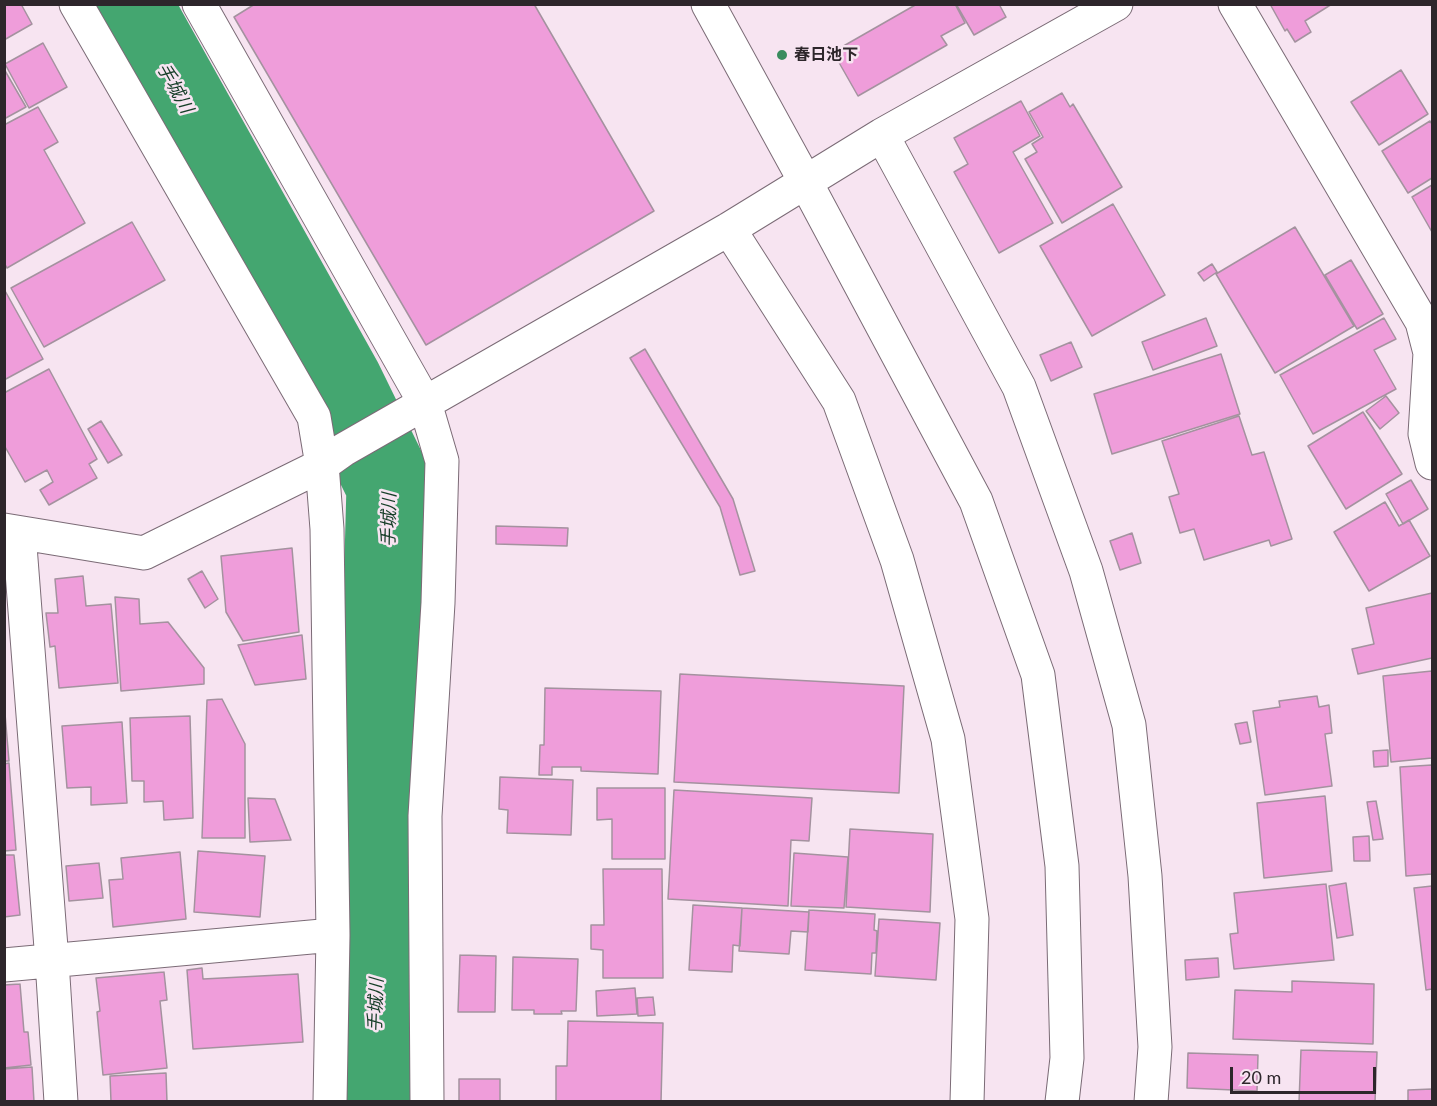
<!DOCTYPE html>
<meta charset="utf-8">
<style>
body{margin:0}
#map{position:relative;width:1437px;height:1106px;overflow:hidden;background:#f7e4f1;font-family:Lato,sans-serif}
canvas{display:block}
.frame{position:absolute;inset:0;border:6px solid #2d262b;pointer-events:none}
.scale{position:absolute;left:1230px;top:1067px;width:146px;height:27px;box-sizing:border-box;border:3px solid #2d262b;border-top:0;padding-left:8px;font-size:18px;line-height:21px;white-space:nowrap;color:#2d262b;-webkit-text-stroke:4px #f7e4f1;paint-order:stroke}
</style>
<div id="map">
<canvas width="1437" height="1106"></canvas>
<div class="frame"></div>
<div class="scale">20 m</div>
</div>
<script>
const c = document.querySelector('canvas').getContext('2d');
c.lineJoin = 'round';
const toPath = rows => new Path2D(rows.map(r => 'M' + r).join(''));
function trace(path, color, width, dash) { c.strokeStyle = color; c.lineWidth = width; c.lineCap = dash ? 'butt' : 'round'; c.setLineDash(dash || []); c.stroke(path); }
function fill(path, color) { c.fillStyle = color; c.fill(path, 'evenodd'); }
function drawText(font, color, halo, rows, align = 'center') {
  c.font = font + ' Lato,"Noto Sans JP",sans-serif'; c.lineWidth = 5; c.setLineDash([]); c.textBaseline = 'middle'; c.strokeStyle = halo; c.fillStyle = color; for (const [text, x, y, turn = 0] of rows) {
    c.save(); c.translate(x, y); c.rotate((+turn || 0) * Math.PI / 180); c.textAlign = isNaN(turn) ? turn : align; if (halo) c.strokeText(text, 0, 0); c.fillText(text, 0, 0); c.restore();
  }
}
trace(toPath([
 [128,4,339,382,390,486,373,1102]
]), '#44a670', 87);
const building = toPath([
 [4,4,21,4,32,24,4,40,4,4],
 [255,4,534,4,654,211,426,345,234,17,255,4],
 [917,4,955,4,965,23,941,36,947,45,858,96,833,52,917,4],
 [956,4,999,4,1006,17,974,35,956,4],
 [1270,4,1332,4,1305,21,1311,32,1295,42,1287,29,1285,31,1270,4],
 [43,43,67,87,29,108,5,64,43,43],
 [4,69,26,107,4,119,4,69],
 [1401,70,1428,114,1379,145,1351,102,1401,70],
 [1062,93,1070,107,1073,104,1122,187,1062,223,1025,159,1037,152,1032,144,1043,137,1029,112,1062,93],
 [1021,101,1040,136,1013,152,1053,223,999,253,954,172,968,164,954,138,1021,101],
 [38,107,58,142,44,150,85,223,7,268,4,263,4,125,38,107],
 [1430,121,1432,124,1432,178,1408,193,1382,151,1430,121],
 [1432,185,1432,232,1412,197,1432,185],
 [1113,204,1165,295,1092,336,1040,246,1113,204],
 [132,222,165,280,44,347,11,288,132,222],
 [1295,227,1354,326,1275,373,1216,274,1295,227],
 [1351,260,1383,314,1357,329,1325,275,1351,260],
 [1212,264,1217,272,1204,281,1198,273,1212,264],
 [4,289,43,359,4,380,4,289],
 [1206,318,1217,346,1153,370,1142,342,1206,318],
 [1384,318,1396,339,1374,350,1396,389,1313,434,1280,375,1384,318],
 [1071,342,1082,367,1051,381,1040,355,1071,342],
 [645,349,733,499,755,571,740,575,720,507,630,358,645,349],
 [1221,354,1240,414,1112,454,1094,394,1221,354],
 [49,369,97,459,89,464,97,478,49,505,40,490,53,482,47,470,25,482,4,445,4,393,49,369],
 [1386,396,1399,413,1380,429,1366,411,1386,396],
 [1363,412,1402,474,1346,509,1308,446,1363,412],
 [1239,416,1252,455,1264,452,1292,539,1271,546,1269,540,1204,560,1194,529,1180,533,1169,497,1179,494,1162,441,1239,416],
 [101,421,122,455,108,463,88,429,101,421],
 [1411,480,1428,509,1403,524,1386,494,1411,480],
 [1385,502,1399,526,1409,520,1430,556,1369,591,1334,532,1385,502],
 [496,526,568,528,567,546,496,544,496,526],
 [1132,533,1141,563,1120,570,1110,541,1132,533],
 [292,548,299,632,243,641,226,612,221,556,292,548],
 [202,571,218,599,205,608,188,579,202,571],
 [83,576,86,606,111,604,118,683,59,688,55,646,50,647,46,613,58,613,55,579,83,576],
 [1432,593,1432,658,1358,674,1352,649,1374,644,1366,608,1432,593],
 [115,597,139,599,140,624,168,622,204,668,204,684,121,691,115,597],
 [302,635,306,679,255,685,238,645,302,635],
 [1432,671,1432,758,1391,762,1383,676,1432,671],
 [680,674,904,686,899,793,674,782,680,674],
 [545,688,661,691,658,774,581,771,581,767,552,767,552,775,539,775,540,745,544,745,545,688],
 [1317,696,1319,707,1329,705,1332,733,1325,734,1332,786,1265,795,1253,711,1280,707,1279,701,1317,696],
 [222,699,245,744,245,838,202,838,207,700,222,699],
 [4,702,9,761,4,761,4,702],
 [190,716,193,818,164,820,163,801,144,802,144,781,132,781,130,718,190,716],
 [122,722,127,803,91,805,91,787,67,788,62,726,122,722],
 [1247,722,1251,742,1240,744,1235,724,1247,722],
 [1388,750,1388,766,1374,767,1373,751,1388,750],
 [9,763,16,850,4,851,4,764,9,763],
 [1432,765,1432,874,1406,876,1400,767,1432,765],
 [500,777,573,780,571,835,507,833,508,810,499,809,500,777],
 [597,788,665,788,665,859,612,859,612,819,597,820,597,788],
 [674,790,812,798,809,841,791,840,788,906,668,899,674,790],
 [1325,796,1332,871,1264,878,1257,803,1325,796],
 [248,798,275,799,291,840,250,842,248,798],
 [1376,801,1383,839,1373,840,1367,802,1376,801],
 [850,829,933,834,930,912,846,907,850,829],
 [1369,836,1370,861,1354,861,1353,837,1369,836],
 [198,851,265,856,260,917,194,912,198,851],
 [180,852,186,919,113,927,109,880,123,879,121,858,180,852],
 [794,853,848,857,844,908,791,906,794,853],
 [4,855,14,855,20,915,4,917,4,855],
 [99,863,103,898,69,901,66,866,99,863],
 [603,869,662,869,663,978,603,978,603,950,591,949,591,925,604,925,603,869],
 [1346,883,1353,935,1337,938,1329,886,1346,883],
 [1326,884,1334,960,1234,969,1230,934,1238,933,1234,893,1326,884],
 [1432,886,1432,989,1426,990,1414,888,1432,886],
 [693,905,742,908,740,946,733,945,732,972,689,970,693,905],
 [742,908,809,912,808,932,791,931,789,954,739,951,742,908],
 [809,910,875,914,874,930,877,931,876,953,872,953,871,974,805,970,809,910],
 [879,919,940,923,936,980,875,976,879,919],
 [460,955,496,956,495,1012,458,1012,460,955],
 [513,957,578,959,576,1011,561,1011,562,1014,534,1014,534,1010,512,1010,513,957],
 [1218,958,1219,977,1186,980,1185,960,1218,958],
 [202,968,203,979,298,974,303,1042,193,1049,187,970,202,968],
 [164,972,167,1000,160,1001,167,1068,103,1075,97,1012,100,1011,96,978,164,972],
 [1292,981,1374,984,1373,1044,1233,1039,1235,990,1292,992,1292,981],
 [20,984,24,1032,28,1032,31,1065,4,1068,4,985,20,984],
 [635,988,637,1014,597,1016,596,991,635,988],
 [653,997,655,1015,638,1016,637,998,653,997],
 [568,1021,663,1023,661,1102,556,1102,556,1066,567,1066,568,1021],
 [1301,1050,1377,1052,1375,1102,1299,1102,1301,1050],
 [1188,1053,1258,1055,1257,1091,1187,1088,1188,1053],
 [32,1067,34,1102,4,1102,4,1069,32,1067],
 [166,1073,167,1102,111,1102,110,1076,166,1073],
 [459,1079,500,1079,500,1102,459,1102,459,1079],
 [1432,1089,1432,1102,1408,1102,1408,1090,1432,1089]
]);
fill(building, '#ef9dda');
trace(building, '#a4929f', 1.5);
const minor = toPath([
 [76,4,314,417,322,465,327,529,333,935,330,1102],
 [199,4,425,403,442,461,438,603,425,816,427,1102],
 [708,4,805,181,976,501,1038,675,1062,866,1067,1058,1062,1102],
 [1235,4,1422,322,1430,353,1425,434,1432,463],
 [882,135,1019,387,1086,571,1129,725,1145,876,1155,1047,1151,1102],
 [729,229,839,401,897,560,948,739,972,919,967,1102],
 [4,530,144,553,322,465,343,450,729,229,882,135,1116,4],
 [19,533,52,961,61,1102],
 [4,965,333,935]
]);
trace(minor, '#7b6b76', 35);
trace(minor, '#fff', 33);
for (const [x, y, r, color] of [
 [782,55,6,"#398c5e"]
]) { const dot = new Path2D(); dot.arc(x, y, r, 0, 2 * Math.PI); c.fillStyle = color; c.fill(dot); trace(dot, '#f7e4f1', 2); }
drawText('bold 16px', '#2d262b', '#f7e4f1', [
 ["春日池下",794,55]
], 'left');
drawText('italic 18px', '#153d27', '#f7e4f1', [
 ["手城川",175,88,61],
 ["手城川",389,520,-89],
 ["手城川",376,1005,-88]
]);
</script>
